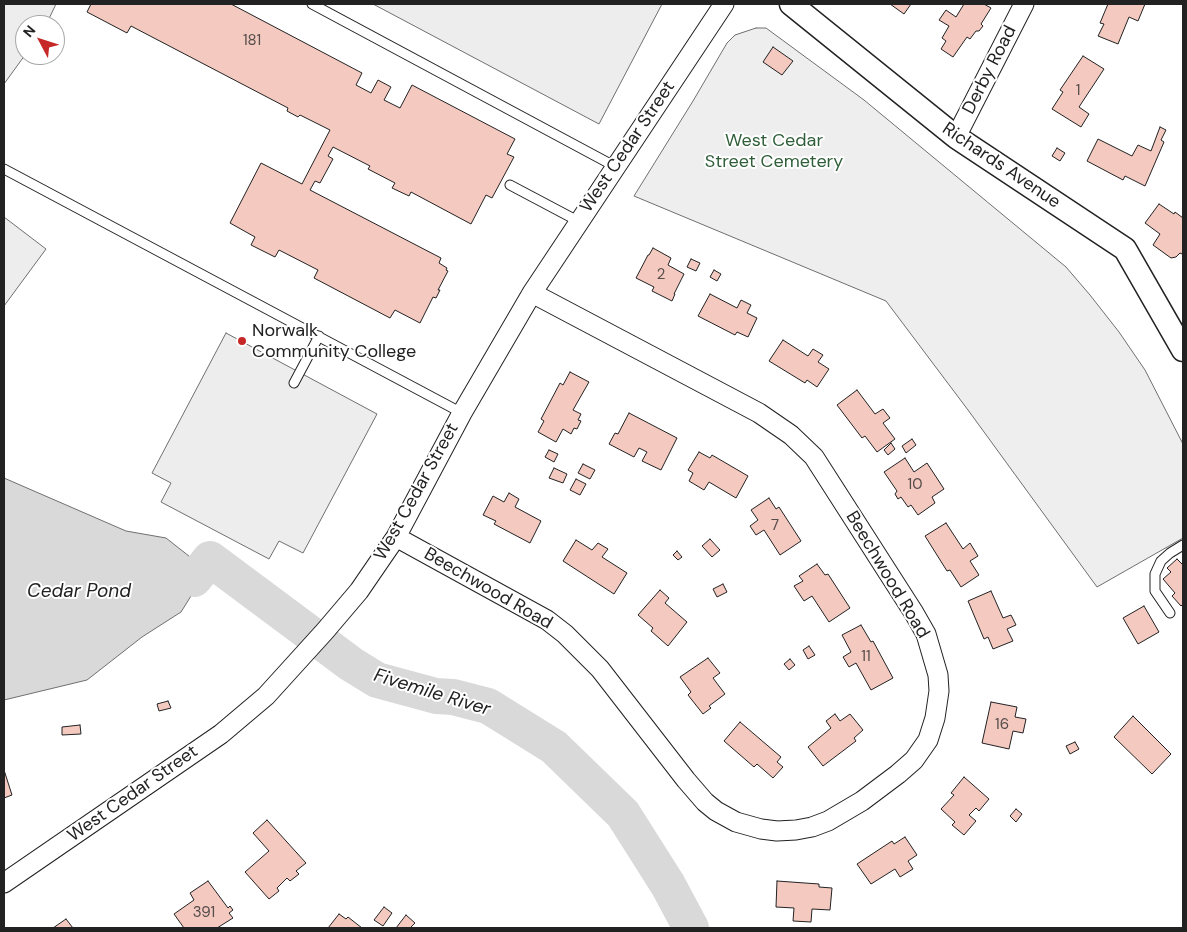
<!DOCTYPE html>
<style>
body{margin:0}
#map{position:relative;width:1187px;height:932px;overflow:hidden;background:#fff;font-family:"DM Sans",sans-serif}
canvas{display:block}
.frame{position:absolute;inset:0;border:5px solid #222;pointer-events:none}
.north{position:absolute;left:15px;top:15px;width:50px;height:50px;box-sizing:border-box;background:#fff;border:1px solid #a7a7a7;border-radius:50%;rotate:310deg;font-size:14px;font-weight:700;line-height:20px;text-align:center;color:#222}
.north::after{content:'';display:block;margin:auto;width:18px;height:22px;background:#c62828;clip-path:polygon(50% 0,100% 100%,50% 72%,0 100%)}
</style>
<div id="map">
<canvas width="1187" height="932"></canvas>
<div class="frame"></div>
<div class="north">N</div>
</div>
<script>
const c = document.querySelector('canvas').getContext('2d');
c.lineJoin = 'round';
function fill(path, color) { c.fillStyle = color; c.fill(path, 'evenodd'); }
const toPath = rows => new Path2D(rows.map(r => 'M' + r).join(''));
function trace(path, color, width, dash) { c.strokeStyle = color; c.lineWidth = width; c.lineCap = dash ? 'butt' : 'round'; c.setLineDash(dash || []); c.stroke(path); }
function drawText(font, color, halo, rows, align = 'center') {
  c.font = font + ' "DM Sans",sans-serif'; c.lineWidth = 4; c.setLineDash([]); c.textBaseline = 'middle'; c.strokeStyle = halo; c.fillStyle = color; for (const [text, x, y, turn = 0] of rows) {
    c.save(); c.translate(x, y); c.rotate((+turn || 0) * Math.PI / 180); c.textAlign = isNaN(turn) ? turn : align; if (halo) c.strokeText(text, 0, 0); c.fillText(text, 0, 0); c.restore();
  }
}
const green = toPath([
 [756,28,766,28,864,100,1066,267,1090,295,1119,332,1145,370,1183,444,1183,538,1097,587,968,410,886,301,634,196,693,101,727,43,735,35,756,28]
]);
fill(green, '#eee');
trace(green, '#6f6f6f', 1);
const parking = toPath([
 [4,4,56,4,46,25,25,25,25,55,4,84,4,4],
 [373,4,662,4,599,124,373,4],
 [4,217,46,249,4,306,4,217],
 [226,333,377,414,303,553,279,541,269,559,161,502,171,483,152,473,226,333]
]);
fill(parking, '#ededed');
trace(parking, '#6f6f6f', 1);
const water = toPath([
 [4,478,126,531,166,538,194,560,194,579,191,596,181,612,142,637,87,680,4,700,4,478]
]);
fill(water, '#d9d9d9');
trace(water, '#6f6f6f', 1);
trace(toPath([
 [194,579,210,559,351,664,377,680,436,696,453,697,488,706,554,747,623,814,668,885,691,928]
]), '#d9d9d9', 36);
const building = toPath([
 [91,4,231,4,362,73,356,85,371,93,378,80,391,87,384,100,400,108,412,85,515,139,507,154,514,157,492,198,486,195,471,224,411,192,409,196,392,188,395,183,368,169,370,166,333,147,328,156,333,159,320,183,315,181,310,190,441,258,439,263,447,268,446,270,448,271,438,290,440,290,436,298,433,297,420,323,395,310,390,318,314,278,318,270,279,250,275,257,251,245,255,237,230,223,261,163,302,184,330,130,300,115,298,117,287,111,288,108,131,26,127,33,87,12,91,4],
 [890,4,911,4,904,14,890,4],
 [964,4,984,4,991,8,981,24,983,26,979,31,976,31,970,39,967,37,953,57,941,49,946,41,942,38,949,26,939,20,946,10,956,17,964,4],
 [1108,4,1145,4,1138,21,1129,17,1118,44,1098,36,1104,24,1100,23,1108,4],
 [773,47,793,61,782,75,763,62,773,47],
 [1083,56,1104,69,1079,107,1089,114,1081,127,1052,109,1063,92,1060,90,1083,56],
 [1160,127,1166,130,1161,140,1164,142,1145,186,1125,176,1123,180,1087,161,1098,139,1132,156,1138,145,1151,151,1160,127],
 [1057,148,1065,153,1060,161,1052,156,1057,148],
 [1159,204,1174,214,1175,212,1183,218,1183,253,1182,254,1180,253,1176,257,1171,258,1153,245,1160,234,1145,223,1159,204],
 [653,248,671,258,668,265,684,274,674,294,675,294,672,301,652,291,654,287,636,278,648,255,649,255,653,248],
 [691,259,700,263,696,271,687,267,691,259],
 [714,270,721,274,717,281,710,277,714,270],
 [710,294,737,308,741,300,751,305,747,313,757,318,748,337,737,332,735,335,698,316,710,294],
 [783,340,808,356,813,349,823,355,818,362,829,369,817,387,807,380,805,383,769,361,783,340],
 [570,372,589,382,573,410,581,414,578,420,581,421,577,429,574,428,571,434,563,429,556,442,538,432,544,421,541,419,560,383,563,385,570,372],
 [857,390,875,414,883,409,890,418,883,423,895,439,877,452,865,436,862,438,837,405,857,390],
 [629,413,677,438,661,470,642,461,647,452,639,448,634,457,609,444,615,433,618,434,629,413],
 [912,439,916,445,906,453,902,446,912,439],
 [891,443,895,449,888,455,884,450,891,443],
 [549,450,558,454,554,462,545,457,549,450],
 [699,452,710,458,712,455,748,476,736,498,709,482,704,490,689,481,693,473,688,470,699,452],
 [905,458,914,472,927,463,944,489,932,497,935,503,918,515,911,505,908,507,901,497,898,499,895,494,897,491,884,472,905,458],
 [583,464,595,470,590,479,578,473,583,464],
 [554,468,567,474,563,483,549,478,554,468],
 [576,479,586,484,580,495,570,490,576,479],
 [509,493,519,499,515,507,541,521,530,543,494,524,496,521,483,515,493,496,504,502,509,493],
 [769,498,776,509,779,507,801,541,780,555,764,530,756,535,750,526,758,520,751,510,769,498],
 [946,523,963,549,970,543,978,556,970,561,979,575,961,587,950,570,947,571,925,536,946,523],
 [710,539,720,550,712,557,702,546,710,539],
 [576,540,592,550,598,543,608,549,602,557,627,573,614,594,563,561,576,540],
 [677,551,682,557,678,560,673,555,677,551],
 [1177,559,1183,565,1183,604,1181,606,1172,596,1175,593,1163,579,1171,572,1167,568,1177,559],
 [817,564,825,575,828,574,850,608,829,622,812,596,804,601,794,586,803,581,799,576,817,564],
 [723,584,727,592,717,597,713,589,723,584],
 [660,590,669,598,665,603,687,622,668,646,651,631,653,628,638,615,660,590],
 [991,591,1003,618,1011,615,1016,625,1007,629,1013,641,993,649,988,637,984,639,968,601,991,591],
 [1144,606,1159,632,1138,644,1123,618,1144,606],
 [861,625,871,642,873,641,893,678,871,690,856,663,849,667,843,657,851,652,842,635,861,625],
 [809,646,815,655,808,659,803,650,809,646],
 [708,658,720,673,713,678,725,694,709,706,711,708,703,714,688,695,691,692,680,677,708,658],
 [790,659,795,665,789,670,784,664,790,659],
 [168,701,171,708,159,711,157,704,168,701],
 [991,702,1017,707,1015,717,1026,719,1023,733,1013,731,1009,749,982,743,991,702],
 [835,714,840,721,850,714,863,730,854,738,856,741,823,766,808,747,831,728,826,721,835,714],
 [1133,716,1171,754,1152,774,1114,737,1133,716],
 [740,722,781,757,777,762,783,767,773,778,757,764,754,767,724,741,740,722],
 [80,725,81,734,62,735,62,727,80,725],
 [1075,742,1079,749,1070,754,1066,746,1075,742],
 [4,770,12,795,4,798,4,770],
 [964,777,989,799,979,811,976,808,969,815,976,821,964,835,952,825,955,822,941,809,954,795,951,793,964,777],
 [1016,809,1022,814,1016,822,1010,816,1016,809],
 [267,820,306,863,296,871,299,874,290,881,287,878,277,888,279,891,269,899,245,872,269,851,253,833,267,820],
 [905,837,917,855,908,861,913,869,900,877,895,869,871,884,857,864,892,841,894,844,905,837],
 [208,881,228,908,230,906,233,910,229,913,233,918,217,928,184,928,174,914,194,900,190,893,208,881],
 [777,881,819,884,819,887,832,888,830,910,812,909,811,922,793,921,794,908,776,907,777,881],
 [384,907,392,913,383,926,374,920,384,907],
 [339,914,346,919,348,917,362,928,328,928,339,914],
 [406,915,415,923,410,928,396,928,406,915],
 [66,919,73,928,53,928,66,919]
]);
fill(building, '#f3c9c0');
trace(building, '#222', 1);
const service = toPath([
 [312,4,616,167],
 [4,169,462,413],
 [510,185,578,221],
 [294,383,319,336],
 [1170,613,1155,591,1155,574,1161,561,1170,553,1183,545]
]);
const minor = toPath([
 [956,137,1024,4],
 [396,537,547,620,565,634,600,669,686,780,705,802,716,811,736,822,761,829,777,831,796,830,812,827,828,821,862,801,898,774,914,760,928,740,935,718,939,691,938,675,926,634,914,613,814,457,791,435,759,413,532,293],
 [4,883,221,734,266,696,325,631,359,591,396,537,462,413,532,293,724,4]
]);
const tertiary = toPath([
 [791,4,956,137,1125,249,1183,350]
]);
trace(service, '#222', 11);
trace(minor, '#222', 21);
trace(tertiary, '#222', 25);
trace(service, '#fff', 9);
trace(minor, '#fff', 19);
trace(tertiary, '#fff', 22);
for (const [x, y, r, color] of [
 [242,341,5,"#c62828"]
]) { const dot = new Path2D(); dot.arc(x, y, r, 0, 2 * Math.PI); c.fillStyle = color; c.fill(dot); trace(dot, '#fff', 2); }
drawText('15px', '#564c4a', null, [
 ["181",252,41],
 ["1",1078,91],
 ["2",661,275],
 ["10",915,485],
 ["7",775,526],
 ["11",866,657],
 ["16",1002,725],
 ["391",204,913]
]);
drawText('18px', '#222', '#fff', [
 ["Derby Road",990,70,-63],
 ["West Cedar Street",628,147,-56],
 ["Richards Avenue",1001,166,34],
 ["West Cedar Street",417,492,-61],
 ["Beechwood Road",887,575,59],
 ["Beechwood Road",488,589,30],
 ["West Cedar Street",133,794,-35]
]);
drawText('18px', '#2f5e38', '#fff', [
 ["West Cedar",774,141],
 ["Street Cemetery",774,162]
]);
drawText('18px', '#222', '#fff', [
 ["Norwalk",252,331],
 ["Community College",252,352]
], 'left');
drawText('italic 19px', '#222', '#fff', [
 ["Cedar Pond",79,592],
 ["Fivemile River",432,693,17]
]);
</script>
